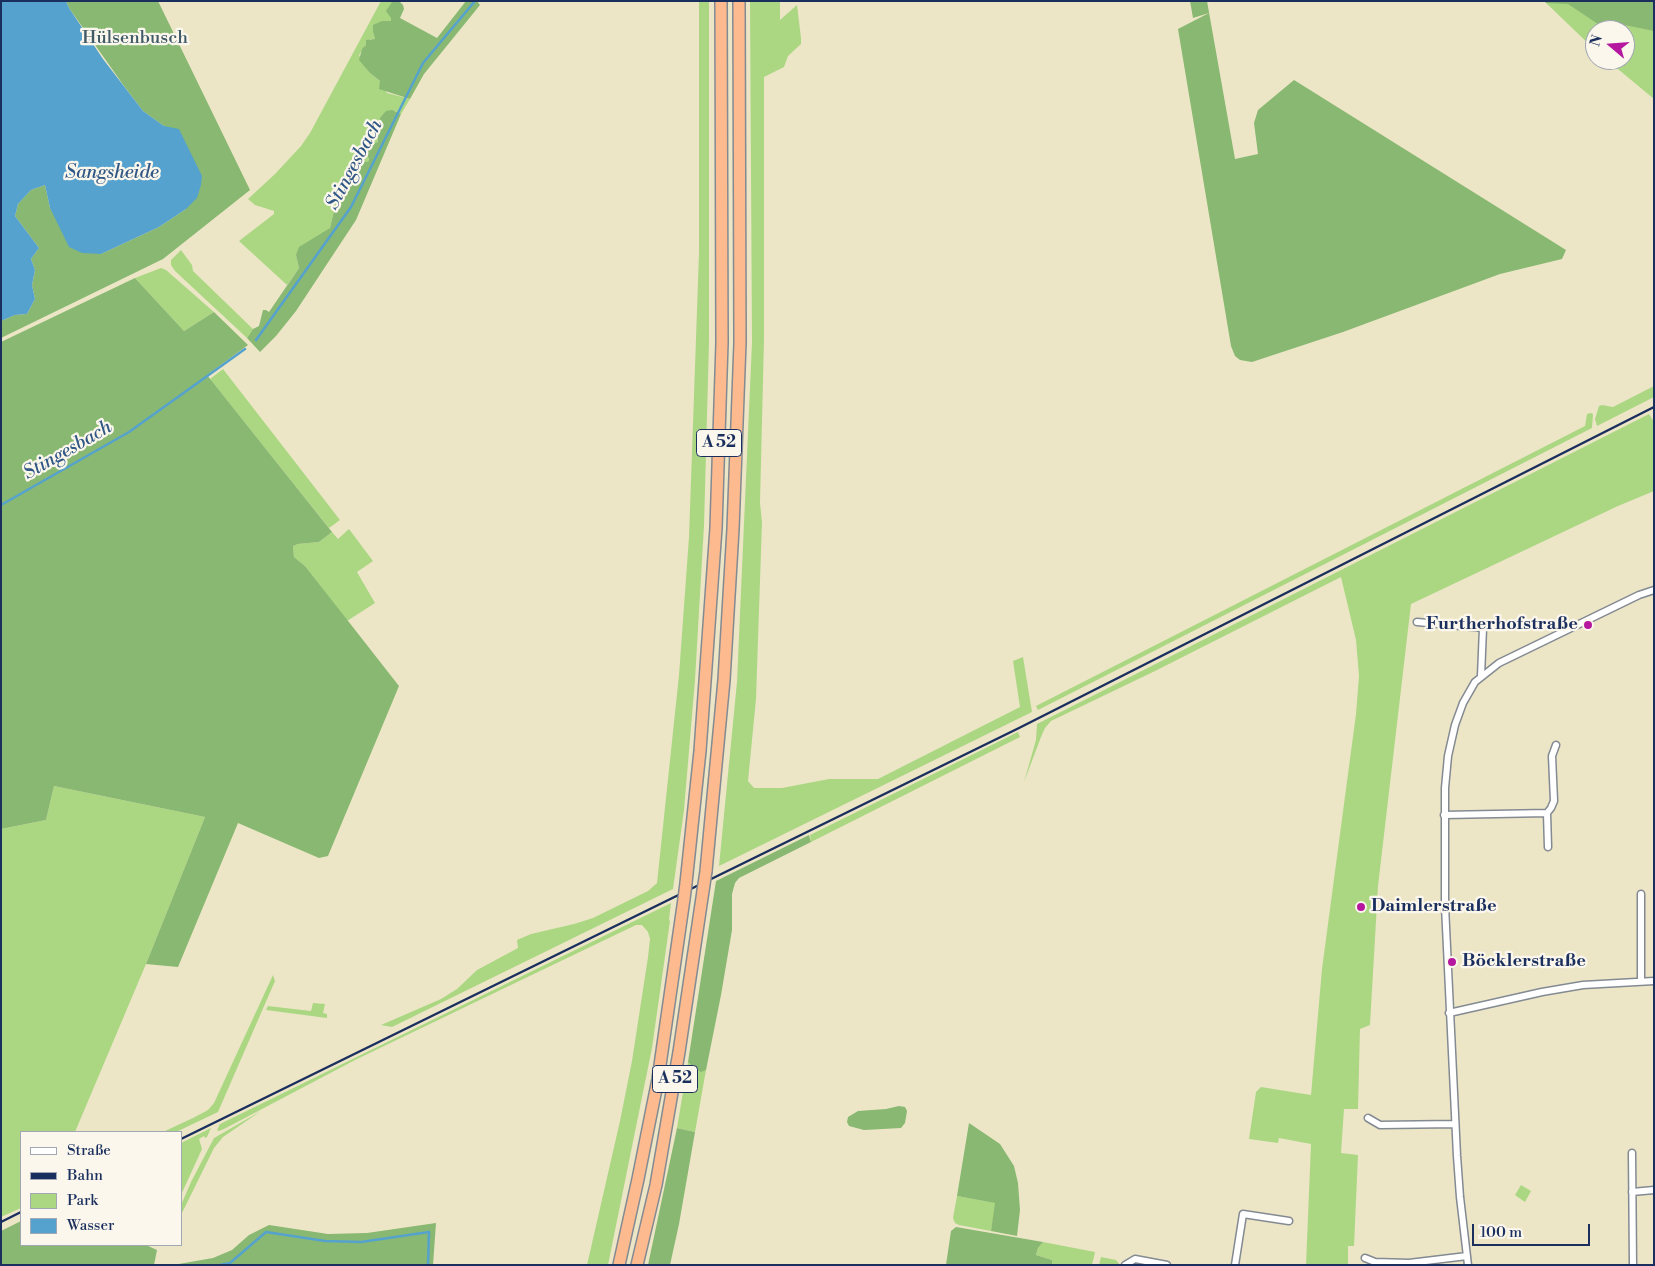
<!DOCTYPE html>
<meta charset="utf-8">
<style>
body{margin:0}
#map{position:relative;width:1655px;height:1266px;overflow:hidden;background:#ece6c7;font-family:"Libre Bodoni",serif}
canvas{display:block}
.frame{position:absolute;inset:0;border:2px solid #1b2f5e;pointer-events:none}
.legend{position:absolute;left:20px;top:1131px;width:162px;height:115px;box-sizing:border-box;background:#fbf7ec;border:1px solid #a1a7b3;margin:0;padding:6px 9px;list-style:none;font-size:15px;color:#1b2f5e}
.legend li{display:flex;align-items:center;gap:10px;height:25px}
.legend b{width:25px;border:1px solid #a1a7b3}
.north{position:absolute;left:1585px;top:20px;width:50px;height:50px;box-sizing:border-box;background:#fbf7ec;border:1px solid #a1a7b3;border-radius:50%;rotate:288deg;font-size:14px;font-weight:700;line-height:20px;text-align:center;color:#1b2f5e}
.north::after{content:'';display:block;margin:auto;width:18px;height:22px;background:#b5179e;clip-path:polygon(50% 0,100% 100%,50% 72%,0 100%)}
.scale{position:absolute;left:1472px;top:1224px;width:118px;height:22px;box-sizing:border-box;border:2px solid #1b2f5e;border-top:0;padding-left:6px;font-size:15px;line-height:18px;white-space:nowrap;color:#1b2f5e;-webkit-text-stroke:4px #fbf7ec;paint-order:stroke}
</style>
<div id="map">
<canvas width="1655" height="1266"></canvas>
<div class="frame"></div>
<ul class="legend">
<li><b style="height:6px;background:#fff"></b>Straße</li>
<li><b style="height:6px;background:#1b2f5e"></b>Bahn</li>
<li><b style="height:14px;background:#abd783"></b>Park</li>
<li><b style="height:14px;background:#56a2ce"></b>Wasser</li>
</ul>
<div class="north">N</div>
<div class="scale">100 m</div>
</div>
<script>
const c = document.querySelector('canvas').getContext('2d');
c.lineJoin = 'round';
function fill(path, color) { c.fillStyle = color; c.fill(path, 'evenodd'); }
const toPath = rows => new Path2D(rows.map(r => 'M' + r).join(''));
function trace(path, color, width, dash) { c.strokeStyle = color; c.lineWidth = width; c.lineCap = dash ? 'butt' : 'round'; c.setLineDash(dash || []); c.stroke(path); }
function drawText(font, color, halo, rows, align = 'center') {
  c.font = font + ' "Libre Bodoni",serif'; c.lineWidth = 4.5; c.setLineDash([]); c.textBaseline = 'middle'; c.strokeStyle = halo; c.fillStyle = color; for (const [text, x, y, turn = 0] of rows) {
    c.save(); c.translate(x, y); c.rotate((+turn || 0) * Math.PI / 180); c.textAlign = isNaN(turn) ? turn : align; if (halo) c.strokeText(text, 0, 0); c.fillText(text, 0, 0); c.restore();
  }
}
fill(toPath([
 [381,1,395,2,392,2,391,21,382,21,373,32,375,39,370,39,359,55,370,73,380,81,387,93,410,99,401,114,395,111,377,132,378,143,366,147,365,152,369,159,368,162,341,181,330,228,296,255,299,268,287,285,239,241,274,214,274,211,255,205,248,199,275,174,301,146,310,133],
 [699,1,709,1,709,342,704,526,695,680,684,810,673,889,392,1027,381,1025,441,999,457,989,477,970,518,948,517,940,531,934,574,924,593,918,648,891,657,883,679,675,689,537,699,253],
 [750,1,780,1,780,20,797,5,801,38,801,44,788,56,784,67,764,77,764,339,760,503,762,522,756,699,748,781,754,788,782,788,829,779,878,779,1020,707,1013,661,1023,657,1032,712,719,866,737,682,752,342],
 [1544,1,1654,1,1654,99,1607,60,1625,60,1625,30,1595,30,1595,50],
 [181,250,192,265,193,271,253,329,247,338,175,271,171,265,171,260],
 [161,268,166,270,214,312,184,331,135,278],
 [223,369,340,520,329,528,210,379],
 [1654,386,1654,397,1597,426,1595,419,1599,406,1602,405,1613,407],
 [1591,413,1593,414,1592,428,1038,710,1036,706,1585,426,1587,414],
 [1649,414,1654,422,1654,491,1618,506,1411,604,1378,886,1370,1025,1360,1029,1358,1109,1344,1109,1341,1153,1358,1155,1354,1246,1348,1246,1348,1265,1306,1265,1311,1144,1279,1138,1278,1143,1249,1139,1256,1092,1261,1087,1311,1095,1322,969,1356,714,1359,676,1356,640,1341,577,1153,672,1051,721,1045,728,1041,737,1024,782,1036,740,1037,724],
 [349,529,373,561,357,572,375,603,347,621,305,566,294,557,293,546,298,544,319,542,332,532,338,539],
 [1018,732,1020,737,811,842,810,835],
 [54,786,205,817,146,964,75,1132,21,1132,21,1208,1,1217,1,829,46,820],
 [671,903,669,920,670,921,652,1048,608,1265,587,1265,620,1121,632,1061,648,957,650,939,648,932,642,925,636,925,488,996,355,1060,224,1129,219,1131,217,1130,220,1124],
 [273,975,275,981,218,1112,176,1132,163,1132,195,1117,208,1110,214,1103],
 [313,1003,325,1004,323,1013,327,1014,327,1018,266,1010,268,1006,311,1011],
 [688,1062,694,1068,701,1071,706,1070,695,1132,677,1128],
 [261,1111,223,1137,214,1148,181,1215,181,1205,191,1182,214,1138],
 [211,1128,207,1137,205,1138,204,1136,199,1139,202,1149,181,1195,181,1143],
 [1521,1185,1531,1191,1525,1202,1515,1195],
 [957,1196,996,1203,991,1231,959,1225,955,1223,953,1218],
 [1043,1242,1095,1252,1092,1265,1052,1265,1052,1260,1036,1255,1038,1248],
 [1101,1257,1116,1260,1120,1265,1099,1265]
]), '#abd783');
fill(toPath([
 [66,1,158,1,250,190,163,259,1,338,1,321,15,315,27,314,35,299,32,285,35,270,31,259,39,248,15,216,18,204,31,190,45,185,50,208,101,254,159,227,186,209,164,126,143,111,124,86,69,8],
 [399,1,403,5,404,9,400,18,437,38,466,1,477,1,480,5,424,74,410,99,379,89,380,81,370,73,359,60,362,49,366,45,366,40,375,39,373,32,373,25,382,21,391,21,391,18,386,11,392,2],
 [1190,1,1207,1,1235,159,1258,154,1254,123,1258,110,1294,80,1566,250,1562,259,1500,274,1343,332,1252,362,1240,360,1235,356,1231,346,1178,29,1209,13,1193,18],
 [1544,1,1654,1,1654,31,1615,23,1607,30,1568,4,1546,3],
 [392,110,401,114,356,220,296,311,276,336,260,352,247,338,253,329,259,326,263,310,266,310,269,312,299,268,296,255,299,247,330,228,341,181,352,165,360,161,368,162,369,159,365,152,366,147,378,142,377,132,380,118,386,111],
 [135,278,184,331,214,312,248,345,207,375,332,532,319,542,298,544,293,546,294,557,305,566,399,686,328,856,319,858,238,823,178,967,146,964,205,817,54,786,46,820,1,829,1,342],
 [809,835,811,842,739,878,735,883,732,894,732,930,721,995,706,1070,701,1072,694,1068,688,1062,716,881],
 [899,1106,905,1107,907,1111,905,1123,901,1128,864,1130,849,1126,847,1122,848,1117,858,1111,886,1109],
 [969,1123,1000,1144,1014,1166,1018,1183,1020,1210,1017,1236,991,1231,995,1203,957,1196],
 [677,1128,695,1132,679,1224,670,1265,648,1265],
 [21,1221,21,1245,146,1245,157,1250,154,1265,1,1265,1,1231],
 [436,1223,433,1265,173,1265,213,1258,232,1250,249,1235,269,1225,328,1234,367,1233],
 [956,1227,1043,1242,1038,1248,1036,1255,1052,1260,1052,1265,946,1265,951,1231]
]), '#88b871');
fill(toPath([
 [1,1,66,1,69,8,103,59,143,111,164,126,179,129,202,176,201,185,197,198,186,209,159,227,101,254,82,253,69,247,50,208,45,185,31,190,18,204,15,216,39,248,31,259,35,270,32,285,35,299,27,314,15,315,1,321]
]), '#56a2ce');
trace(toPath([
 [256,340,351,207,423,63,475,1],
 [1,505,129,432,245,349],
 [220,1265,230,1263,266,1232,325,1241,361,1242,429,1232,428,1265]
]), '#56a2ce', 2.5);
const street = toPath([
 [1417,622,1483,628,1481,676],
 [1547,813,1548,847],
 [1444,815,1547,813,1551,808,1554,801,1552,756,1556,745],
 [1641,981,1641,894],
 [1449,1013,1542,992,1583,985,1654,981],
 [1368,1118,1380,1125,1455,1124],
 [1632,1153,1633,1265],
 [1632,1192,1654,1190],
 [1365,1258,1375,1262,1409,1263,1467,1256],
 [1125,1265,1135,1259,1167,1265],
 [1235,1265,1243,1214,1289,1221],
 [1468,1265,1460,1197,1457,1156,1445,906,1445,788,1448,756,1455,725,1463,703,1475,682,1499,663,1639,595,1654,590]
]);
const highway = toPath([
 [706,871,724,680,733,529,740,343,739,1],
 [686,883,700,751,716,528,722,343,721,1],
 [619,1265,638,1179,658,1079,684,899],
 [637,1265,656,1185,679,1052,703,891]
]);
trace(street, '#848a92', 9);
trace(highway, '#848a92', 14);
trace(street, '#fff', 6);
trace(highway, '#fcba8e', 11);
trace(toPath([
 [181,1139,1019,728,1654,407],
 [1,1222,21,1212]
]), '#1b2f5e', 2.5);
const highwayBridge = toPath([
 [703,891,706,871],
 [684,899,686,883]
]);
trace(highwayBridge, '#848a92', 14, []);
trace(highwayBridge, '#fcba8e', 11);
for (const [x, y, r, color] of [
 [1588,625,5,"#b5179e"],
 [1361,907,5,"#b5179e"],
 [1452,962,5,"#b5179e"]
]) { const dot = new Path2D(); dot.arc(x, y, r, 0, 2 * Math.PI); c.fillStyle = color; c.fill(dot); trace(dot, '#fbf7ec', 2); }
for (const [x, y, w] of [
 [719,443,45],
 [675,1079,45]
]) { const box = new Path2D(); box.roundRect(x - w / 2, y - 13.5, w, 27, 4); c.fillStyle = '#fbf7ec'; c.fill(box); trace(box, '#1b2f5e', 1); }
drawText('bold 16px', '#1b2f5e', null, [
 ["A 52",719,443],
 ["A 52",675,1079]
]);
drawText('18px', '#3f5967', '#fbf7ec', [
 ["Hülsenbusch",135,39]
]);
drawText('bold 18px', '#1b2f5e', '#fbf7ec', [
 ["Furtherhofstraße",1578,625,"right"],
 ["Daimlerstraße",1371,907],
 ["Böcklerstraße",1462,962]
], 'left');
drawText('italic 19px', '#305785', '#fbf7ec', [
 ["Stingesbach",355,165,-62],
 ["Sangsheide",112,173],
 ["Stingesbach",68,451,-30]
]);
</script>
